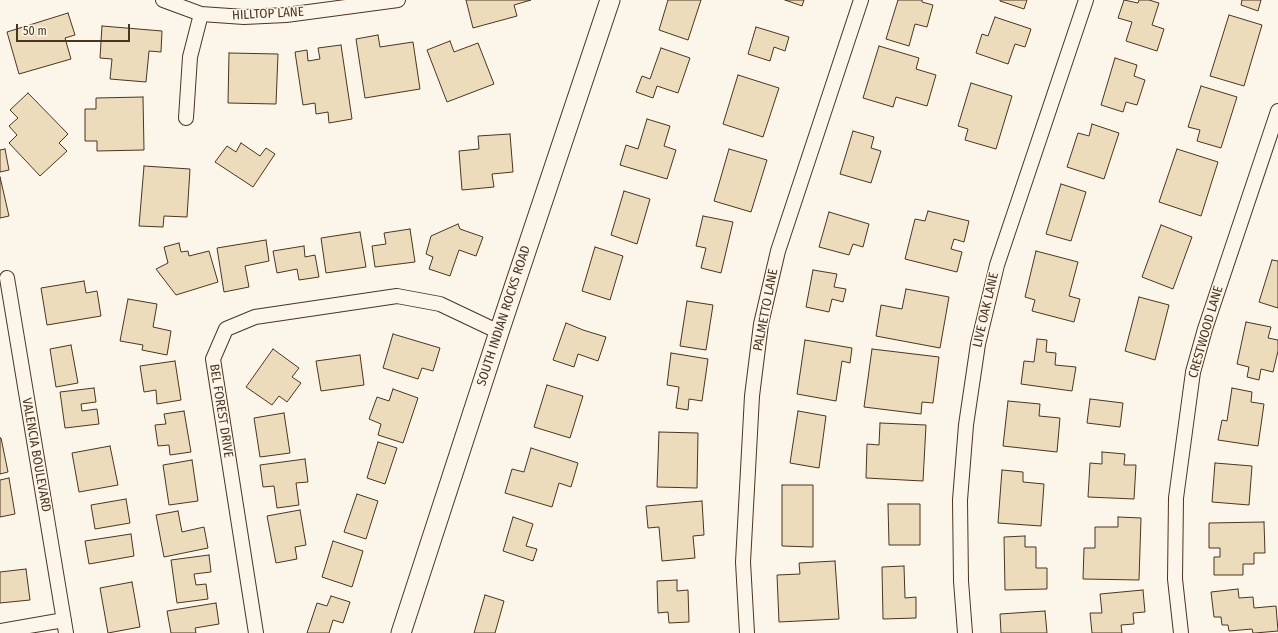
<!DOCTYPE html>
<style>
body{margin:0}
#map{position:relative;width:1278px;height:633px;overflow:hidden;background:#fbf6e9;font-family:"Fira Sans Condensed",sans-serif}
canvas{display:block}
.scale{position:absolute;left:16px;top:24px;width:114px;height:18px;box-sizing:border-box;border:2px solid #4a3520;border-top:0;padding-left:5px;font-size:12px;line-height:14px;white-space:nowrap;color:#4a3520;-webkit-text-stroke:3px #fbf6e9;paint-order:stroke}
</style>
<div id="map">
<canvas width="1278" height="633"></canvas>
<div class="scale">50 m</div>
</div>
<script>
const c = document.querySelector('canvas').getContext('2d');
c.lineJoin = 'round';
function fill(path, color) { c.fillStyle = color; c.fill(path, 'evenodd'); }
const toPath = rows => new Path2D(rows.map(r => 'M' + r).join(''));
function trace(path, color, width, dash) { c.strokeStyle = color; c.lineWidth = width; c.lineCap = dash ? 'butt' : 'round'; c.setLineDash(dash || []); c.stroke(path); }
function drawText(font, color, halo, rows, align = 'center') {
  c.font = font + ' "Fira Sans Condensed",sans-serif'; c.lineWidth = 3; c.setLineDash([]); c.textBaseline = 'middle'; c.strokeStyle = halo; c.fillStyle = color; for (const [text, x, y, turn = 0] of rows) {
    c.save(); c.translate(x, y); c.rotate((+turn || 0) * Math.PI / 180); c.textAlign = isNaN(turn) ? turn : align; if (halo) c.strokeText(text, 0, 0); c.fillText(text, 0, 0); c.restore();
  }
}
const building = toPath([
 [466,0,531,0,514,5,517,16,473,28,466,0],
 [668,0,701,0,688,40,659,30,668,0],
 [785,0,804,0,802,6,785,0],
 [898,0,922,0,922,2,933,5,927,27,915,24,909,46,886,39,898,0],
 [1000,0,1027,0,1024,9,1000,1,1000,0],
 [1124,0,1138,3,1139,0,1149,0,1159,3,1152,25,1164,29,1157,51,1126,41,1132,22,1118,18,1124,0],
 [1242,0,1261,0,1258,11,1241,5,1242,0],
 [68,13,75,35,65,38,71,59,19,74,7,32,68,13],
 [1229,15,1262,25,1244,86,1210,76,1229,15],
 [995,17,1031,29,1025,47,1015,44,1008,64,976,53,982,34,988,36,995,17],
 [102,26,162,31,161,52,149,51,146,82,110,79,112,59,100,58,102,26],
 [756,27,789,37,785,51,774,47,770,61,748,54,756,27],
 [378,35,380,47,413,42,420,89,365,98,356,39,378,35],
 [450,41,454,52,478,43,494,84,447,102,427,50,450,41],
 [341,45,352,119,329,123,328,112,316,114,315,103,303,105,295,52,307,50,308,61,320,59,318,48,341,45],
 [879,46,919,58,916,69,936,75,927,106,896,97,893,107,863,98,879,46],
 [661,48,690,58,678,93,657,86,653,98,636,92,642,76,650,79,661,48],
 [229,53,278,54,276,104,228,103,229,53],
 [1115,58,1137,65,1134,76,1145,80,1137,105,1126,102,1123,112,1101,105,1115,58],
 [738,75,779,88,763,137,723,124,738,75],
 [971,83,1012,96,996,149,965,140,968,129,958,126,971,83],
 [1201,86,1237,97,1221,148,1197,141,1200,130,1188,127,1201,86],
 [28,93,68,134,59,143,67,151,40,176,9,143,17,135,9,126,18,118,10,110,28,93],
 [143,97,144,150,97,151,97,141,85,141,85,109,96,109,96,98,143,97],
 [647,119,670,126,664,146,676,150,667,179,620,165,626,145,638,149,647,119],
 [1092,124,1119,133,1104,179,1067,167,1078,133,1089,136,1092,124],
 [853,131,874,137,871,148,881,151,871,183,840,174,853,131],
 [510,134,513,172,492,174,494,187,462,190,459,151,479,149,478,136,510,134],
 [241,143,260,156,266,148,275,154,253,187,215,162,227,146,236,152,241,143],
 [5,149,9,170,0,172,0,150,5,149],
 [729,149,767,160,751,212,714,201,729,149],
 [1177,149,1218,162,1201,216,1159,202,1177,149],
 [144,166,190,169,187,217,164,216,163,227,139,226,144,166],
 [0,177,9,216,0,218,0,177],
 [1061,184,1086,192,1071,241,1046,234,1061,184],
 [624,191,650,199,637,244,611,235,624,191],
 [928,211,969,221,964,242,954,239,951,249,962,252,957,272,905,259,915,219,925,221,928,211],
 [829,212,869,224,863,247,853,244,849,255,819,247,829,212],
 [703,216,733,222,721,273,701,268,706,248,696,246,703,216],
 [458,224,460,229,483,237,476,256,459,250,450,276,429,269,433,257,426,254,431,236,458,224],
 [1161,225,1192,237,1173,289,1142,277,1161,225],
 [410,229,415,262,375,267,372,246,386,244,384,233,410,229],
 [360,232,366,267,326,273,321,238,360,232],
 [266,240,269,261,245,266,249,287,224,292,217,248,266,240],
 [179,243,181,252,188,251,189,256,209,251,218,282,176,295,156,269,168,263,164,247,179,243],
 [304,246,305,257,315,255,319,277,299,280,297,269,277,273,273,251,304,246],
 [595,247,623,256,610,300,582,291,595,247],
 [1036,251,1078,262,1069,296,1080,299,1074,322,1032,311,1035,300,1025,297,1036,251],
 [1272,260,1278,261,1278,308,1259,302,1272,260],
 [813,270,837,274,834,287,846,289,843,302,832,299,829,312,806,307,813,270],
 [84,281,86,293,97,291,101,316,47,325,41,288,84,281],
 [906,289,949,297,940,348,876,336,881,305,902,309,906,289],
 [1139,297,1169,305,1155,360,1125,351,1139,297],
 [128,299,157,304,153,327,171,331,167,355,142,350,143,345,120,341,128,299],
 [687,301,713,305,706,350,680,346,687,301],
 [1246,322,1271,327,1268,338,1278,340,1278,351,1273,372,1261,369,1259,380,1247,377,1249,367,1237,364,1246,322],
 [566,323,583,330,606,337,598,361,578,354,574,367,553,360,566,323],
 [393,334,440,348,433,371,422,368,418,379,383,368,393,334],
 [1037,339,1047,340,1046,352,1056,353,1055,365,1076,367,1072,391,1021,384,1024,361,1034,362,1037,339],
 [805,340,852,348,850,363,842,361,836,401,797,394,805,340],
 [71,345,78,383,56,387,50,349,71,345],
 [273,349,299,368,292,377,301,383,287,402,279,396,272,405,246,387,273,349],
 [872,349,939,357,933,403,922,402,921,414,864,407,872,349],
 [671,353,708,359,702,401,689,399,688,410,676,408,679,387,667,385,671,353],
 [360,355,364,385,321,391,316,361,360,355],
 [175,361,181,400,157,404,156,390,144,392,140,366,175,361],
 [547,385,583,396,570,438,534,427,547,385],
 [94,388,96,402,81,404,82,411,97,409,99,424,65,428,60,392,94,388],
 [1232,388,1252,392,1251,402,1264,404,1258,446,1218,440,1222,420,1227,421,1232,388],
 [393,389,418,398,403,443,378,435,381,424,369,419,377,397,389,401,393,389],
 [1090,399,1123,403,1120,427,1087,423,1090,399],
 [1008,401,1040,404,1039,416,1060,418,1057,452,1003,446,1008,401],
 [184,411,191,452,170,455,169,445,158,446,155,425,166,424,164,414,184,411],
 [798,411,826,416,819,468,790,463,798,411],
 [284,413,290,453,260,457,254,418,284,413],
 [880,423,926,425,923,481,866,478,867,444,879,445,880,423],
 [659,432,698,433,697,488,657,487,659,432],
 [0,438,1,438,8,472,0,474,0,438],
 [378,442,397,448,385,484,367,478,378,442],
 [110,446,118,485,79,492,72,453,110,446],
 [531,448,578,463,571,487,559,483,552,507,505,493,512,469,524,472,531,448],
 [1102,452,1125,454,1124,465,1136,465,1134,499,1088,497,1090,463,1102,464,1102,452],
 [305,459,308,482,296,483,299,505,277,508,274,486,263,487,260,465,305,459],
 [192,460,198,501,169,505,163,465,192,460],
 [1215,463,1252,466,1249,505,1212,502,1215,463],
 [1002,470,1023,472,1023,482,1044,484,1041,526,998,523,1002,470],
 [9,478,15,514,0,517,0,480,9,478],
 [782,485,813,485,813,547,782,546,782,485],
 [357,494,378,501,366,539,344,532,357,494],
 [126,499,130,523,95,529,91,505,126,499],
 [702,501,704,535,693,536,695,558,662,561,659,527,648,528,646,506,702,501],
 [888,504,920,504,920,545,889,545,888,504],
 [300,510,306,545,295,547,297,559,276,563,267,516,300,510],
 [178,511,182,532,204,527,208,548,164,557,156,515,178,511],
 [513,517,533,524,526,546,537,549,533,561,503,551,513,517],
 [1118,517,1141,518,1139,580,1083,579,1084,548,1095,548,1095,527,1118,527,1118,517],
 [1264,522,1265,553,1254,553,1254,564,1243,564,1243,575,1214,575,1214,557,1220,557,1220,548,1209,548,1209,523,1264,522],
 [131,534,134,556,89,564,85,541,131,534],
 [1025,536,1025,547,1036,547,1036,568,1047,568,1047,589,1005,590,1004,537,1025,536],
 [333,541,363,551,352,587,322,577,333,541],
 [209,555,211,572,194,574,196,585,206,584,208,599,177,603,171,560,209,555],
 [835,561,839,619,779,622,777,575,800,574,799,563,835,561],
 [904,566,905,598,916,597,916,618,883,619,882,567,904,566],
 [26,569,30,600,0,603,0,572,26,569],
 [677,580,677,591,688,590,689,622,669,623,668,612,658,613,657,581,677,580],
 [132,582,140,627,108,633,100,588,132,582],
 [1238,589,1239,598,1253,597,1254,608,1276,606,1278,631,1255,633,1253,633,1252,629,1229,631,1228,625,1222,625,1221,617,1214,617,1211,592,1238,589],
 [1143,590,1145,612,1133,613,1134,624,1121,625,1122,633,1092,633,1090,613,1102,613,1100,594,1143,590],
 [485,595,504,601,495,633,474,633,485,595],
 [331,596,350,602,343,623,333,620,329,633,307,633,317,603,327,606,331,596],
 [216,603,219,624,195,628,196,633,171,633,167,611,216,603],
 [1045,611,1047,633,1001,633,1000,614,1045,611]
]);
fill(building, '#ecdcbc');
trace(building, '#4a3520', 1);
const street = toPath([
 [163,0,201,14,244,17,286,15,398,0],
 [186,118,190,57,201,14],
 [7,278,66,633],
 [0,631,64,620],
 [256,633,213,359,226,329,255,317,397,296,440,304,499,332],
 [747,633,743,562,752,396,761,324,778,251,861,0],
 [965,633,961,581,960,500,966,425,978,344,997,265,1086,0],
 [1181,633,1175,579,1176,498,1193,372,1205,329,1278,111]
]);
const secondary = toPath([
 [401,633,499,332,610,0]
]);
trace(street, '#4a3520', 16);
trace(secondary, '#4a3520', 21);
trace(street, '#fbf6e9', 14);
trace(secondary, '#fbf6e9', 19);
drawText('13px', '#4a3520', '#fbf6e9', [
 ["HILLTOP LANE",268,14,-3],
 ["PALMETTO LANE",766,310,-79],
 ["LIVE OAK LANE",986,310,-77],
 ["SOUTH INDIAN ROCKS ROAD",504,316,-72],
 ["CRESTWOOD LANE",1206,332,-74],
 ["BEL FOREST DRIVE",221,411,81],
 ["VALENCIA BOULEVARD",36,455,80]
]);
</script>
